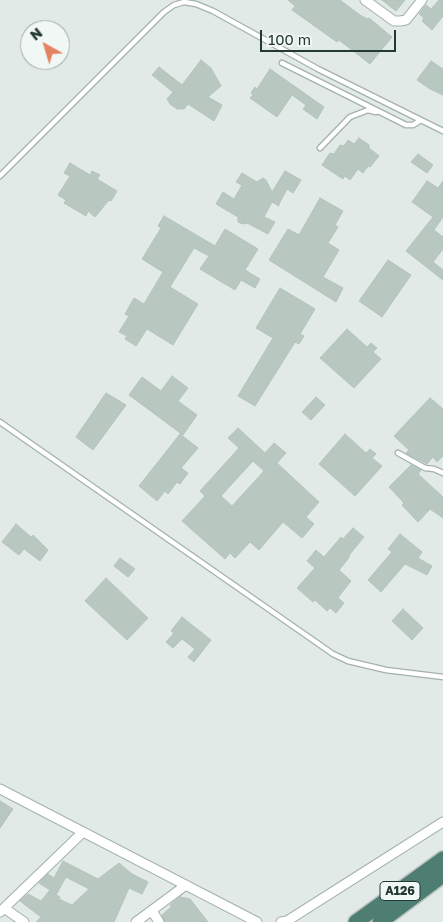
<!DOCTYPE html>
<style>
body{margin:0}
#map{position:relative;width:443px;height:922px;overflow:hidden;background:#e1eae6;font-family:"Golos Text",sans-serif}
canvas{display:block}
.north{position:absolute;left:20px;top:20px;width:50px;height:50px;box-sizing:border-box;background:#f1f7f4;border:1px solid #9faba6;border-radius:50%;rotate:321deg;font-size:14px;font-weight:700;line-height:20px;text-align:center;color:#233932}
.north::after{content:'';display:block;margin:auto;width:18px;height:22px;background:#e48264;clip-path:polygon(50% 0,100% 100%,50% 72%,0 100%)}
.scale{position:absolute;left:260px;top:30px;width:136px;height:22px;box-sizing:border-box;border:2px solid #233932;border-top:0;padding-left:6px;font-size:15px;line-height:18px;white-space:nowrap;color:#233932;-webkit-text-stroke:4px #f1f7f4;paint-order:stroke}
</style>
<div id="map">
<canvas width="443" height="922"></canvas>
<div class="north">N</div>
<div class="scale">100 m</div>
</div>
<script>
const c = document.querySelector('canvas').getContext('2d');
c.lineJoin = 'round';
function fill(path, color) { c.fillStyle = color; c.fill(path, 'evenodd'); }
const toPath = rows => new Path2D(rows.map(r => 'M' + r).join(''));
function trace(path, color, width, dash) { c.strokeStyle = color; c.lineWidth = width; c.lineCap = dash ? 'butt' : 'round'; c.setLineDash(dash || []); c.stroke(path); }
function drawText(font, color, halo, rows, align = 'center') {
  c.font = font + ' "Golos Text",sans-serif'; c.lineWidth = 5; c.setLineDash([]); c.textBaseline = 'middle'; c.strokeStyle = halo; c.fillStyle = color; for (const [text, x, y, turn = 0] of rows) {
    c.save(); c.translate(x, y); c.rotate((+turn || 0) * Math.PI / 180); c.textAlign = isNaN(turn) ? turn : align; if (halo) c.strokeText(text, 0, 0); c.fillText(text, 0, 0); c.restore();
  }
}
const building = toPath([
 [288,0,340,0,360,15,367,19,369,18,392,37,370,64,339,40,337,42,292,10,295,6,288,0],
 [382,0,405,0,396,11,382,0],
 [439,0,443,0,443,16,432,30,422,21,424,18,419,14,426,5,431,9,439,0],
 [201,60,211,68,221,86,208,97,222,105,214,121,188,104,184,109,177,109,170,104,167,99,173,92,152,75,159,67,182,85,201,60],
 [431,61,443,69,443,95,430,89,417,80,431,61],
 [270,69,324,107,317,119,303,109,306,105,292,95,277,117,250,98,253,95,251,93,255,87,257,89,270,69],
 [359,138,369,145,369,148,379,156,370,167,368,166,363,173,358,169,350,180,345,176,343,179,322,165,330,153,334,154,340,145,344,146,348,140,354,144,359,138],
 [418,154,433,165,427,173,411,162,418,154],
 [70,163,90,175,92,171,100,175,97,179,117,191,111,201,109,200,95,217,88,211,86,216,64,203,66,200,58,195,70,176,64,173,70,163],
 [285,171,301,180,293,193,287,189,279,204,279,206,272,202,264,217,275,222,268,234,247,223,243,224,238,222,238,217,216,204,223,192,234,199,242,185,236,182,242,173,257,182,263,178,266,180,272,192,285,171],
 [427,181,438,188,443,181,443,217,434,230,443,237,443,249,433,262,443,270,443,280,406,251,433,217,412,202,427,181],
 [320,198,343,211,335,225,338,227,328,243,339,250,323,277,343,288,336,302,269,260,288,229,299,235,320,198],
 [164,216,215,246,225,229,258,249,245,270,260,279,255,288,241,280,235,290,200,269,209,256,194,248,170,287,198,304,173,345,147,329,136,346,125,339,127,336,119,332,129,316,125,314,134,298,144,304,163,272,142,259,161,228,158,226,164,216],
 [388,260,411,275,382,317,359,301,388,260],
 [280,288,315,309,300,334,304,336,299,344,295,342,255,406,238,396,273,338,256,328,280,288],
 [347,329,367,347,371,343,377,348,373,352,381,359,354,388,320,358,347,329],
 [172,376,188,388,178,401,197,415,183,435,129,395,142,377,161,391,172,376],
 [106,393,126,405,93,450,76,437,106,393],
 [316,397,325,405,311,420,302,412,316,397],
 [430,398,443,409,443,456,437,462,433,457,427,464,406,453,409,450,394,436,430,398],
 [238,428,265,453,274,443,286,453,277,463,319,502,306,517,314,524,302,538,283,522,259,550,250,542,235,558,230,553,225,559,182,521,205,496,200,491,239,448,228,438,238,428],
 [253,461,264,471,232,506,221,496,253,461],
 [180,434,198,448,181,468,188,473,180,484,177,482,168,494,165,491,157,501,139,486,180,434],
 [345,434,366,453,370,449,376,454,372,458,382,466,355,496,319,464,345,434],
 [411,465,421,470,418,474,443,497,443,518,430,509,418,522,402,505,404,503,389,487,411,465],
 [16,524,31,537,33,535,48,550,40,561,24,549,19,555,2,542,16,524],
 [353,528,364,537,350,554,348,559,339,570,351,581,340,595,338,598,344,603,336,613,330,608,327,611,315,600,313,602,297,588,315,568,307,561,316,550,324,557,341,537,343,539,353,528],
 [400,534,422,552,418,558,432,566,427,575,405,564,381,592,368,580,392,552,388,549,400,534],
 [120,558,135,569,128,577,114,566,120,558],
 [106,578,148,618,127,640,85,601,106,578],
 [403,609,423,628,412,640,392,621,403,609],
 [182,617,211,640,194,662,188,657,195,649,182,639,173,648,166,642,174,633,171,631,182,617],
 [0,801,13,809,0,828,0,801],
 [63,861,98,879,119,863,132,874,148,882,142,894,129,888,114,922,36,922,41,917,20,901,28,894,41,901,50,890,39,883,48,874,54,878,63,861],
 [66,877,89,889,72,905,59,899,60,897,56,895,66,877],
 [180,897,190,899,208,922,165,922,162,915,171,907,170,905,180,897]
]);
fill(building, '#b9c7c1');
trace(building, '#b4c3bc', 1);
const service = toPath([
 [282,63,406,125,413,125,421,120],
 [320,148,350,117,368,110,376,112],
 [0,176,164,12,174,5,184,2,196,4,213,11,318,69,443,131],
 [0,422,333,654,348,661,386,670,443,677],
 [398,453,425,468,434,469,443,473]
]);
const minor = toPath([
 [365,0,394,21,400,21,406,20,422,0],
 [0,789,257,922],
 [4,908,24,922],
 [152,911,159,922],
 [0,912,83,832],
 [136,922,186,885],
 [281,922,287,921,443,822]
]);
const trunk = toPath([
 [356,922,443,859],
 [380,922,443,875]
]);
trace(service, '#a4b1ac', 7);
trace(minor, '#a4b1ac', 11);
trace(trunk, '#bdc4c2', 18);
trace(service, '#fff', 4.5);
trace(minor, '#fff', 9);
trace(trunk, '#4e7e72', 15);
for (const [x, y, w] of [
 [400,891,40]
]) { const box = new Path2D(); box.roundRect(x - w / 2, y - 9.5, w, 19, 4); c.fillStyle = '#f1f7f4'; c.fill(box); trace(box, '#233932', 1); }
drawText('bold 12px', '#233932', null, [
 ["A126",400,891]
]);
</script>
